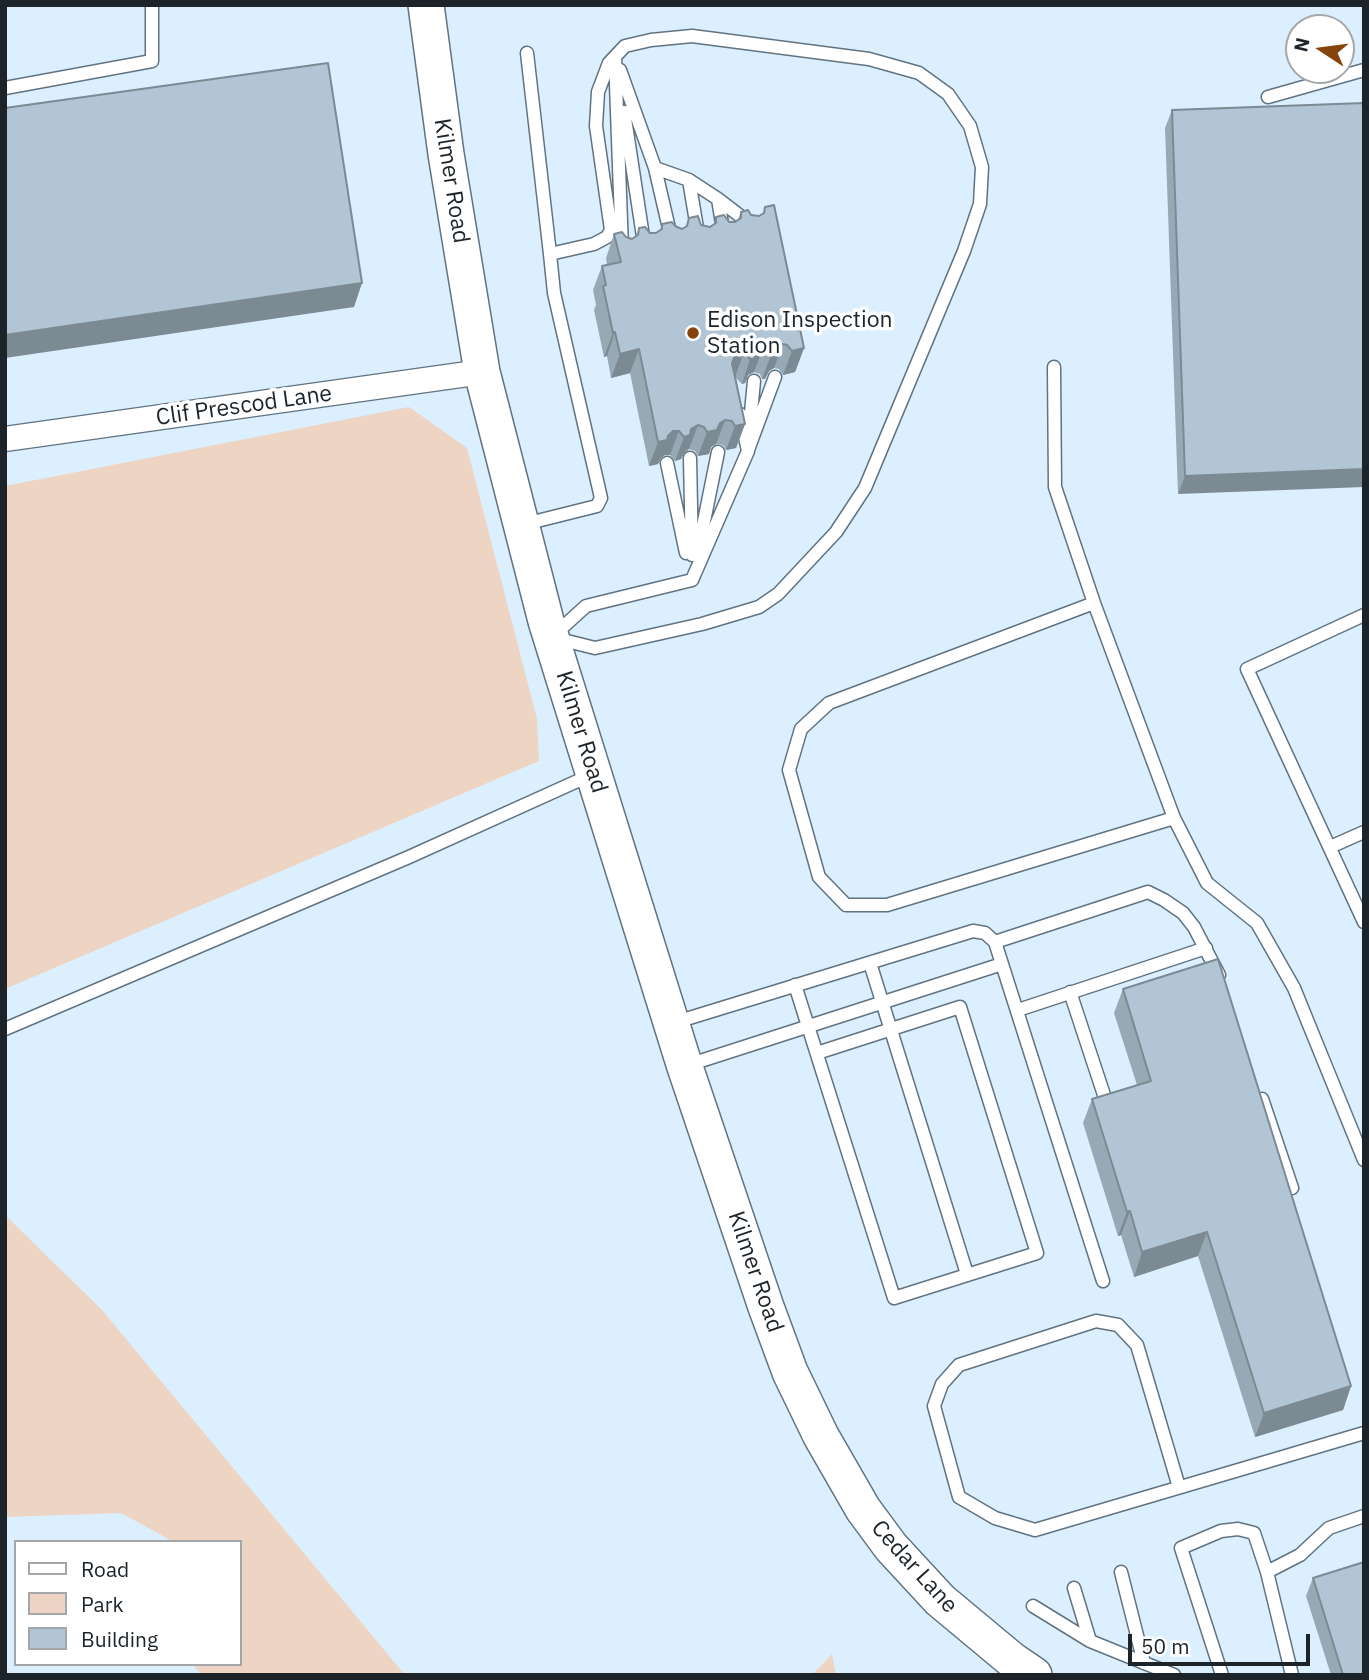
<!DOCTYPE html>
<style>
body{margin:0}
#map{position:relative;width:1369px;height:1680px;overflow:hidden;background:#dbefff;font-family:"IBM Plex Sans",sans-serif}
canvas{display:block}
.frame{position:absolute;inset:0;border:7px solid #1c242a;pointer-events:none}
.legend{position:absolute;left:14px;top:1540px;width:228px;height:126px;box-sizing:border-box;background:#fff;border:2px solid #a4a7aa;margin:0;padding:9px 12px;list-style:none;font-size:21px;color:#1c242a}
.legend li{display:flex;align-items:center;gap:14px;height:35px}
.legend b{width:35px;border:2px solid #a4a7aa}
.north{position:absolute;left:1285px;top:14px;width:70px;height:70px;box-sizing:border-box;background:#fff;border:2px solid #a4a7aa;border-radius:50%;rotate:283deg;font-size:19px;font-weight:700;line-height:28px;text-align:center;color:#1c242a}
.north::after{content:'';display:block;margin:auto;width:24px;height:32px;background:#84440b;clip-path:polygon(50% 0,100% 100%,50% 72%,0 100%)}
.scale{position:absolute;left:1128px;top:1634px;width:182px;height:32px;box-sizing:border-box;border:4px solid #1c242a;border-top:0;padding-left:9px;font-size:21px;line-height:24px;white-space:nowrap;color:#1c242a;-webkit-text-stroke:5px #fff;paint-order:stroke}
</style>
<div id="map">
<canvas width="1369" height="1680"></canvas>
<div class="frame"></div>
<ul class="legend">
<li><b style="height:9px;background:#fff"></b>Road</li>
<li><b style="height:19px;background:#eed4c3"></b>Park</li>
<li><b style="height:19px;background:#b1c5d4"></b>Building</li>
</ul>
<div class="north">N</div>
<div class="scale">50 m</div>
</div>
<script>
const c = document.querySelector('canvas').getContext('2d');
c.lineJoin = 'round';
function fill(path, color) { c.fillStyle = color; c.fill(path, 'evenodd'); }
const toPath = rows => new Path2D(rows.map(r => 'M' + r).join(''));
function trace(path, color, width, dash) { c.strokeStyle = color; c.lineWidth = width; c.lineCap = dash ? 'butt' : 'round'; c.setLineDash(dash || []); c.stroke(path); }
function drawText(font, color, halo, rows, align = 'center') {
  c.font = font + ' "IBM Plex Sans",sans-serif'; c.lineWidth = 7; c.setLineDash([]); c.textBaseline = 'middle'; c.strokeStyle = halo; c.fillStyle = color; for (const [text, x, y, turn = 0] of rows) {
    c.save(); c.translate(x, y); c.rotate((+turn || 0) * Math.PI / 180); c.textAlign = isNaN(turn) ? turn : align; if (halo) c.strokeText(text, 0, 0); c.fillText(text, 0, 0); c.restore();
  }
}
fill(toPath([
 [409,407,467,448,537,719,539,761,5,989,5,486],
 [5,1215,102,1310,405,1675,202,1675,192,1664,240,1664,240,1542,174,1542,121,1513,5,1517],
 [832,1654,836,1675,812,1675]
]), '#eed4c3');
const lane = toPath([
 [527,53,550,254],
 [615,57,622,249],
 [620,70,655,168,671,237],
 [5,88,152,61,152,5],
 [1268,97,1364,70],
 [624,112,644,243],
 [655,168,689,180,698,234],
 [689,180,718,199,723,230],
 [718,199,744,219,746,227],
 [1054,367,1055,487,1094,603],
 [749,433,754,381],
 [748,450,775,377],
 [690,458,692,555],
 [667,463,686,553],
 [525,524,597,506,601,498,554,293,550,254,594,244,607,237,611,230,596,126,598,92,609,63,625,46,651,40,692,36,869,59,919,73,948,94,970,126,982,167,980,204,964,251,865,488,836,532,778,594,759,607,702,624,595,648,555,638],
 [697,556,718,452],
 [692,580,748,451,740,414],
 [1364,615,1247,669,1364,922],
 [553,636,586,606,692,580],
 [1174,818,887,905,846,905,819,877,789,770,801,729,829,703,1094,603,1174,818,1207,883,1257,923,1294,988,1364,1160],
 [1330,847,1364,832],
 [995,942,1148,892,1164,900,1183,913,1194,927,1219,975],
 [870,963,967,1274],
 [1002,964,1103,1281],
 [795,985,894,1298,1037,1253,960,1007,817,1053],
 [1070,992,1107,1104],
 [1018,1010,1206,948],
 [673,1023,973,931,985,933,995,942,1002,964,688,1065],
 [5,1029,409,857,593,774],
 [1262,1099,1292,1188],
 [1179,1487,1137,1345,1118,1325,1096,1321,959,1365,942,1384,934,1406,959,1497,995,1518,1035,1530,1364,1433],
 [1121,1572,1144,1663],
 [1267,1572,1292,1675],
 [1074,1588,1090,1641],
 [1033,1606,1090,1641,1174,1675],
 [1222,1675,1181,1548,1221,1531,1238,1529,1254,1533,1267,1572,1300,1555,1329,1528,1364,1516]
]);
const street = toPath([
 [5,439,482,372]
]);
const secondary = toPath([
 [426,5,446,154,482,372,546,621,685,1067,766,1307,790,1372,821,1436,863,1509,891,1547,940,1600,1012,1660,1034,1675]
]);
trace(lane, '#617381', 15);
trace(street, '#617381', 27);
trace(secondary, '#617381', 38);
trace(lane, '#fff', 12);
trace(street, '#fff', 24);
trace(secondary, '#fff', 35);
fill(toPath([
 [1364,103,1178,494,1165,128,1172,110],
 [765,207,804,348,795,372,783,375,779,369,774,368,769,371,765,379,762,379,760,374,754,372,748,375,745,383,742,384,735,377,745,424,736,448,726,450,723,445,716,444,711,447,709,454,698,456,695,451,689,449,684,453,681,459,675,461,670,455,665,455,661,458,658,464,649,466,630,373,611,378,607,356,604,357,594,310,596,305,593,290,602,266,607,265,606,258,614,234,632,239,637,235,639,228,650,233,656,233,660,230,662,224,682,229,686,226,689,218,701,225,710,227,714,224,716,217,729,222,735,222,738,219,741,212,759,216,763,214],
 [1123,989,1351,1386,1343,1410,1255,1437,1198,1256,1134,1277,1121,1235,1118,1236,1083,1123,1092,1099,1137,1085,1114,1013],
 [1313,1578,1364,1675,1331,1675,1306,1596]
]), '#98a9b6');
fill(toPath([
 [362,283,354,307,5,358,5,335],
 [615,332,607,356,604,357,613,333],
 [783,344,774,368,769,371,765,379,762,379,771,355,778,347],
 [763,348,754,372,748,375,745,383,742,384,750,359,756,351],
 [804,348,795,372,783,375,792,351],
 [639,349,630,373,611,378,620,354],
 [744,352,735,377,727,379,735,355],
 [725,420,716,444,711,447,709,454,698,456,707,432],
 [745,424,736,448,726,450,735,426],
 [698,425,689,449,684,453,681,459,675,461,684,437,691,429],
 [673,431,679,431,670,455,665,455,661,458,658,464,649,466,658,442],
 [1364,469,1364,487,1178,494,1185,476],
 [1130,1211,1121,1235,1118,1236,1127,1212],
 [1207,1232,1198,1256,1134,1277,1142,1252],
 [1351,1386,1343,1410,1255,1437,1264,1413]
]), '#7c8a94');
const building = toPath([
 [328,63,362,283,5,335,5,108,328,63],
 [1364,103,1364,469,1185,476,1172,110,1364,103],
 [774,205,804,348,792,351,787,345,783,344,778,347,774,355,771,355,768,350,763,348,756,351,754,359,750,359,744,352,735,355,732,363,745,424,735,426,732,421,725,420,720,423,717,430,707,432,704,427,698,425,691,429,690,435,684,437,679,431,673,431,668,436,667,440,658,442,639,349,620,354,615,332,613,333,603,286,606,285,602,266,621,262,614,234,622,232,626,237,632,239,638,235,639,228,645,227,650,233,656,233,662,229,662,224,672,222,675,226,682,229,687,226,689,218,698,216,701,225,710,227,716,223,716,217,724,215,729,222,735,222,741,218,741,212,748,210,751,215,759,216,764,213,765,207,774,205],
 [1218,959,1351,1386,1264,1413,1207,1232,1142,1252,1130,1211,1127,1212,1092,1099,1151,1081,1123,989,1218,959],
 [1364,1562,1364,1675,1343,1675,1313,1578,1364,1562]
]);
fill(building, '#b1c5d4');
trace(building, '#7c8a94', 2);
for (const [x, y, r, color] of [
 [693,333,7,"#84440b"]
]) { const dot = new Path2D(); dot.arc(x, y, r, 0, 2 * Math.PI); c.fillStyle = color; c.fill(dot); trace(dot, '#fff', 2.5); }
drawText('23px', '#1c242a', '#fff', [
 ["Kilmer Road",451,181,81],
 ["Clif Prescod Lane",244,406,-8],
 ["Kilmer Road",581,732,73],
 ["Kilmer Road",755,1272,71],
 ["Cedar Lane",914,1567,48]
]);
drawText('23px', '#1c242a', '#fff', [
 ["Edison Inspection",707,320],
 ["Station",707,346]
], 'left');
</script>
